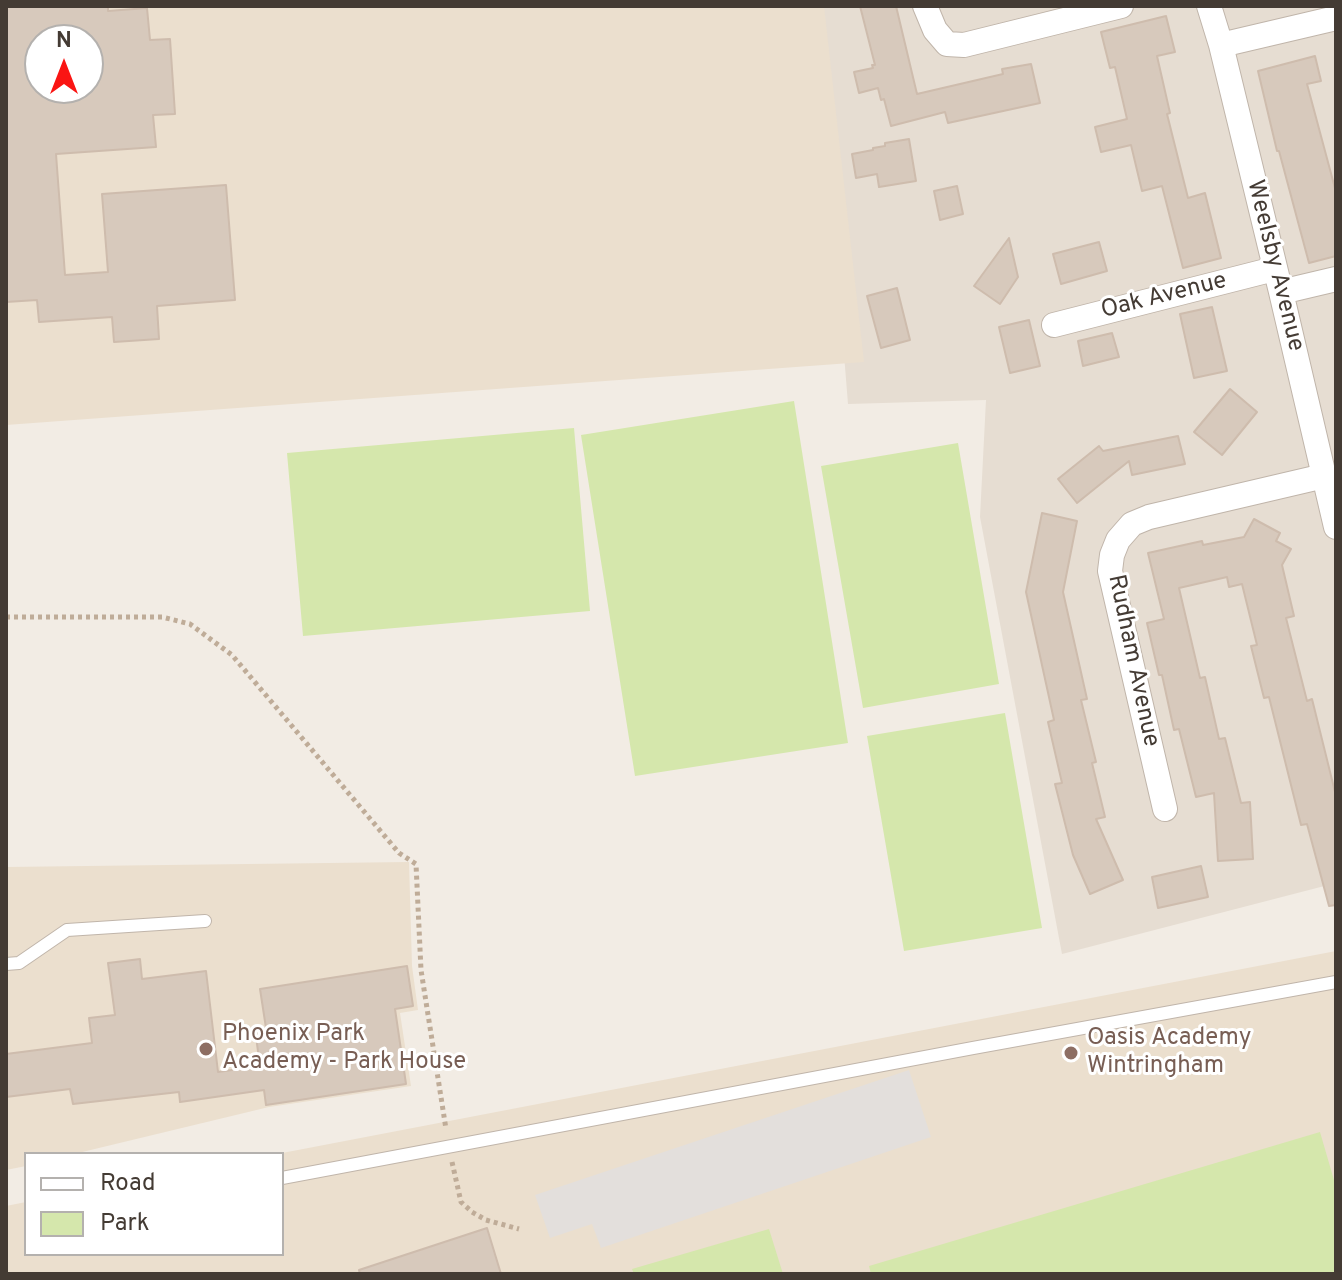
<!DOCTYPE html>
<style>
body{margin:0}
#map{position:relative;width:1342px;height:1280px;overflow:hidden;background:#f2ece4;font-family:Overpass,sans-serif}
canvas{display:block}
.frame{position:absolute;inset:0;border:8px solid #443b34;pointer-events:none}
.legend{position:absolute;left:24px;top:1152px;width:260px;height:104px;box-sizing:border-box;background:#fff;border:2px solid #b4b1ae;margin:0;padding:10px 14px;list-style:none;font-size:24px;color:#443b34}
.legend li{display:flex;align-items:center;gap:16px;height:40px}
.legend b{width:40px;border:2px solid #b4b1ae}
.north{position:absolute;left:24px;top:24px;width:80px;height:80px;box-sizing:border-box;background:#fff;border:2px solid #b4b1ae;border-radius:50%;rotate:0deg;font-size:22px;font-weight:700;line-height:32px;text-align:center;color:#443b34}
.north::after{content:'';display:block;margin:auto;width:28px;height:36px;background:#fa1513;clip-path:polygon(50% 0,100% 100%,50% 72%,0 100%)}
</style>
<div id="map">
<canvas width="1342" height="1280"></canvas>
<div class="frame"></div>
<ul class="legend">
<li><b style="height:10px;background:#fff"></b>Road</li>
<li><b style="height:22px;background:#d5e7ac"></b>Park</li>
</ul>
<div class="north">N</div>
</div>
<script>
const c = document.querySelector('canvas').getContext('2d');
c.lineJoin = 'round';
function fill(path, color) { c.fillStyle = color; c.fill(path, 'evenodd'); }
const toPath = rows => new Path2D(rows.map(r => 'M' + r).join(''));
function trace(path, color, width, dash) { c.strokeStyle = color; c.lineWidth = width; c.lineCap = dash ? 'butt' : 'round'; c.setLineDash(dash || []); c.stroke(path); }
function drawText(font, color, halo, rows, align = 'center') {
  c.font = font + ' Overpass,sans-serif'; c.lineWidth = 6; c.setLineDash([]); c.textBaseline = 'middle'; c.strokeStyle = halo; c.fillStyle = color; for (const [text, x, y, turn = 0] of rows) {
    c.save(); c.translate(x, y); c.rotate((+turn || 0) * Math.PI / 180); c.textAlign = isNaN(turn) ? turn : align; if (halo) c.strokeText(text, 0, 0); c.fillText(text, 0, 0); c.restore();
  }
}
fill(toPath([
 [816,6,1336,6,1336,883,1062,954,980,517,986,400,848,404]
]), '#e6ddd2');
fill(toPath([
 [6,6,824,6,864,362,6,425],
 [40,40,88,40,88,88,40,88],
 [409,862,412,966,418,1010,400,1013,411,1086,269,1107,74,1154,26,1154,26,1166,6,1170,6,867],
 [1336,951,1336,1274,6,1274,6,1206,26,1202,26,1254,282,1254,282,1154,277,1154]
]), '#ebdfce');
fill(toPath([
 [794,401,848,743,635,776,581,435],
 [574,428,590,611,303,636,287,453],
 [958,443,999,684,863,708,821,466],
 [1005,713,1042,928,904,951,867,736],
 [1320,1132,1336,1187,1336,1274,871,1274,869,1266],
 [769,1229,783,1274,634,1274,632,1269]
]), '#d5e7ac');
fill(toPath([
 [909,1070,931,1137,601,1248,592,1224,550,1238,535,1195]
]), '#e3dfdc');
const building = toPath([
 [6,6,108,6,108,11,147,8,150,40,170,39,175,114,153,115,156,147,56,154,65,275,108,272,102,194,226,185,235,300,157,306,159,339,114,342,112,317,39,322,37,300,6,302,6,6],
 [40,40,88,40,88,89,45,92,45,88,40,88,40,40],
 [860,6,896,6,917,94,1003,74,1002,69,1031,64,1040,103,948,123,945,112,891,126,884,99,881,100,878,88,859,93,854,72,873,68,872,65,875,65,860,6],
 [1166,16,1175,52,1157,56,1170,113,1167,114,1188,198,1205,193,1221,258,1183,268,1162,186,1142,191,1131,145,1101,152,1095,127,1127,119,1115,67,1110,68,1101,32,1166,16],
 [1315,56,1321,81,1307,84,1336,192,1336,256,1309,263,1279,151,1277,151,1258,71,1315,56],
 [909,139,916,181,879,187,877,174,856,178,852,154,873,150,873,148,885,146,885,143,909,139],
 [957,186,963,214,940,220,934,191,957,186],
 [1009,238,1018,277,1000,304,974,286,1009,238],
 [1099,242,1107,271,1061,284,1053,254,1099,242],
 [897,288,910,340,881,348,867,296,897,288],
 [1212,307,1227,371,1194,378,1180,314,1212,307],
 [1029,320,1040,366,1010,373,999,327,1029,320],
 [1112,333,1119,357,1083,366,1078,341,1112,333],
 [1230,389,1257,412,1222,455,1194,432,1230,389],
 [1178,436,1185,464,1132,475,1129,461,1077,503,1058,479,1099,446,1103,451,1178,436],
 [1042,513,1077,521,1063,592,1087,699,1081,700,1096,762,1092,763,1105,817,1096,819,1123,880,1090,894,1073,855,1055,784,1062,783,1048,722,1054,720,1026,592,1042,513],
 [1254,519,1280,533,1276,541,1291,549,1282,565,1294,616,1286,618,1307,701,1312,699,1336,796,1336,905,1329,906,1307,824,1301,825,1269,697,1264,698,1251,646,1257,645,1242,584,1229,587,1227,577,1179,588,1200,678,1205,677,1219,739,1225,738,1241,803,1250,802,1253,859,1218,861,1214,793,1196,797,1179,729,1174,730,1162,675,1159,675,1147,623,1164,619,1148,553,1202,541,1203,545,1244,537,1254,519],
 [1201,866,1208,897,1158,908,1152,877,1201,866],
 [140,959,142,979,206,971,218,1072,260,1066,255,1029,266,1028,260,989,407,966,413,1006,395,1009,406,1084,266,1105,264,1090,180,1102,179,1092,73,1104,70,1089,6,1097,6,1054,92,1043,89,1018,115,1015,108,963,140,959],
 [487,1228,501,1274,360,1274,359,1270,487,1228]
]);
fill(building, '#d7c9bc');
trace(building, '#cebcad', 2);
const lane = toPath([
 [6,964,19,963,67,930,205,921],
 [282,1178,973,1048,1336,982]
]);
const street = toPath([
 [925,6,935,30,947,44,964,45,1121,6],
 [1209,6,1221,45,1281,292,1336,527],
 [1221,45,1336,18],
 [1281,292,1336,279],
 [1054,325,1274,269],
 [1165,809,1110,571,1112,555,1118,540,1132,524,1149,517,1324,476]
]);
trace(lane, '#c0b5aa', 14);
trace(street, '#c0b5aa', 26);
trace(toPath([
 [6,617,162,617,190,624,232,655,399,853,416,864,421,970,446,1129],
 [452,1162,461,1202,472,1212,486,1220,519,1229]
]), '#bfac98', 5, [4, 4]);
trace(lane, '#fff', 12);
trace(street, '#fff', 24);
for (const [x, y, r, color] of [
 [206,1049,8,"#8d6e63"],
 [1071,1053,8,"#8d6e63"]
]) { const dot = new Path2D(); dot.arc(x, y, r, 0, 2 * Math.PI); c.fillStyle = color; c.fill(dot); trace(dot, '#fff', 3); }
drawText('24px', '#443b34', '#fff', [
 ["Weelsby Avenue",1274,266,76],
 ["Oak Avenue",1164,297,-14],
 ["Rudham Avenue",1132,661,78]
]);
drawText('24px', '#785e54', '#fff', [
 ["Phoenix Park",222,1035],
 ["Academy - Park House",222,1063],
 ["Oasis Academy",1087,1039],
 ["Wintringham",1087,1067]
], 'left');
</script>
